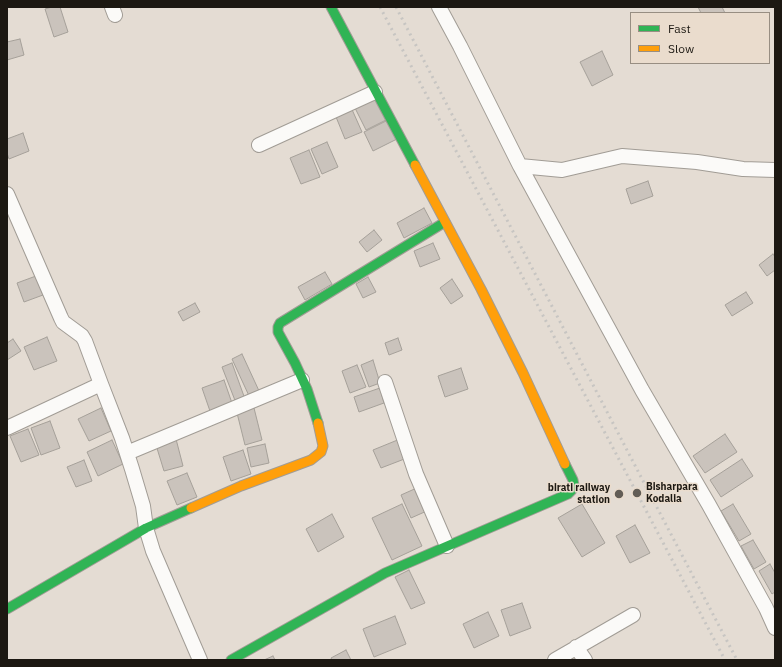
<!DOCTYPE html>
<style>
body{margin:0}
#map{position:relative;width:782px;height:667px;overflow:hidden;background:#e4dcd3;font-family:"IBM Plex Sans",sans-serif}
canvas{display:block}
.frame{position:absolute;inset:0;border:8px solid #1c1812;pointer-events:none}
.legend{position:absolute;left:630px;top:12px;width:140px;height:52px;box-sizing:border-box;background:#eadccd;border:1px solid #988e82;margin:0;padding:5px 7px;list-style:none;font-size:12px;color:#1c1812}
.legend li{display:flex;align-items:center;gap:8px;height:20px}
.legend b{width:20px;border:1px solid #988e82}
</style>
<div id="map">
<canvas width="782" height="667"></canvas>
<div class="frame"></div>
<ul class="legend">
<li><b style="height:5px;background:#30b455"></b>Fast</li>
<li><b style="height:5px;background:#ff9f0a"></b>Slow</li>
</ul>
</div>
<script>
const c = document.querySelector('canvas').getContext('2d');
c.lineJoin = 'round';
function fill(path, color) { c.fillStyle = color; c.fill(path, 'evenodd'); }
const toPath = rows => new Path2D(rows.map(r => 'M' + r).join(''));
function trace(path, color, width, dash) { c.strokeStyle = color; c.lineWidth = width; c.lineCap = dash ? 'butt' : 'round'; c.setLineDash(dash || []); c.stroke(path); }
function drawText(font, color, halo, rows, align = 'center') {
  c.font = font + ' "IBM Plex Sans",sans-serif'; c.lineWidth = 3; c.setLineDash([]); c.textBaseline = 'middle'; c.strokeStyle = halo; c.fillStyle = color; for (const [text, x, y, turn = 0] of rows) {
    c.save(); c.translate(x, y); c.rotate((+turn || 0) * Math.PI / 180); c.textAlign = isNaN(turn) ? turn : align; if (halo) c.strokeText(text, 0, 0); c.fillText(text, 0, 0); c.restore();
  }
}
const building = toPath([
 [52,7,60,7,68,32,54,37,45,9,52,7],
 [698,7,722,7,725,13,701,13,698,7],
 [20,39,24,55,7,60,7,42,20,39],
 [602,51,613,75,592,86,580,62,602,51],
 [373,94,386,120,366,130,353,104,373,94],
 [350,105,362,132,345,139,334,112,350,105],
 [388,120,397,139,373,151,364,132,388,120],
 [23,133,29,151,9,159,7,153,7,139,23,133],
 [327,142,338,167,322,174,311,149,327,142],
 [309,150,320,177,301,184,290,158,309,150],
 [648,181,653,196,631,204,626,189,648,181],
 [424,208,432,223,404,238,397,223,424,208],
 [374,230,382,240,367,252,359,242,374,230],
 [433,243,440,259,420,267,414,251,433,243],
 [773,254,775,257,775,270,767,276,759,265,773,254],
 [325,272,332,284,305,300,298,287,325,272],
 [36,276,43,295,24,302,17,283,36,276],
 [368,277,376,292,363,298,356,284,368,277],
 [452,279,463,296,451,304,440,288,452,279],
 [746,292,753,303,732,316,725,305,746,292],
 [195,303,200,312,183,321,178,312,195,303],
 [47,337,57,361,34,370,24,347,47,337],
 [398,338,402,350,389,355,385,343,398,338],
 [13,339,21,351,7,360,7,343,13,339],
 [242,354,260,393,250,398,232,359,242,354],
 [373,360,380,383,369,387,361,365,373,360],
 [232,363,245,399,236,403,222,367,232,363],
 [357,365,366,387,350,393,342,371,357,365],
 [461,368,468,389,445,397,438,376,461,368],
 [224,380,233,406,211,414,202,388,224,380],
 [380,388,384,403,359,412,354,397,380,388],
 [101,408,111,431,89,441,78,419,101,408],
 [254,408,262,440,245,445,237,413,254,408],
 [50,421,60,448,41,455,31,428,50,421],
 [28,429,39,455,21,462,10,436,28,429],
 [725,434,737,452,705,473,693,456,725,434],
 [176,439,183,466,164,471,156,445,176,439],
 [400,439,407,458,381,468,373,450,400,439],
 [112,440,123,464,98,476,87,452,112,440],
 [265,444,269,463,251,467,247,448,265,444],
 [243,450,251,474,231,481,223,457,243,450],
 [742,459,753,476,721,497,710,480,742,459],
 [84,460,92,481,76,487,67,467,84,460],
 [187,473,197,497,177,505,167,481,187,473],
 [419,487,429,510,411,518,401,495,419,487],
 [402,504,422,546,392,560,372,518,402,504],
 [582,504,605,543,582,557,558,518,582,504],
 [733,504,751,534,739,541,721,511,733,504],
 [332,514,344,537,318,552,306,529,332,514],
 [635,525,650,553,630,563,616,536,635,525],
 [753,540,766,562,754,569,741,546,753,540],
 [770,564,775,573,775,592,772,594,759,571,770,564],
 [409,570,425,603,411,609,395,577,409,570],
 [522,603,531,628,510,636,501,610,522,603],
 [488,612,499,636,474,648,463,624,488,612],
 [395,616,406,644,374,657,363,629,395,616],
 [346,650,351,660,332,660,331,658,346,650],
 [273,656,275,660,264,660,273,656]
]);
fill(building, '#cac3bc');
trace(building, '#a5a099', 1);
const street = toPath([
 [112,7,115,15],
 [439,7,460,46,520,166,562,170,622,156,697,162,743,169,775,170],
 [259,145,375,92],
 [520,166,642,390,709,505,766,608,775,628],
 [7,194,61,318,63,322,82,336,85,341,101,384,122,438,132,469,143,506,146,528,153,551,200,660],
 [385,382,416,474,447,546],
 [7,428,101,384],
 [127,453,302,380],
 [576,647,585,660],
 [555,660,633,615]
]);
const fast = toPath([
 [331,7,415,165],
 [318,423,307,389,295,363,278,332,278,327,280,323,445,222],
 [7,609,146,528,191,508],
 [231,660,385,573,568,494,572,490,574,485,573,480,565,464]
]);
const slow = toPath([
 [415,165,481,289,523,373,565,464],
 [191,508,241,486,311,460,321,452,323,446,318,423]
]);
trace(street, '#a19c95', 16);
trace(fast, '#a19c95', 11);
trace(slow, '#a19c95', 11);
trace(street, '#fbfaf8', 14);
trace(fast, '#30b455', 9);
trace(slow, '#ff9f0a', 9);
trace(toPath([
 [380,7,725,660],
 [396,7,641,477,737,660]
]), '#c7c5c2', 3, [2, 4]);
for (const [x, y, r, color] of [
 [637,493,5,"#625d56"],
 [619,494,5,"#625d56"]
]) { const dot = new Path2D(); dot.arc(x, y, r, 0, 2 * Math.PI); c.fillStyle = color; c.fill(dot); trace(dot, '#eadccd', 1.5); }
drawText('bold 10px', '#1c1812', '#eadccd', [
 ["Bisharpara",646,487],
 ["Kodalia",646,499],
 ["birati railway",610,488,"right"],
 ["station",610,500,"right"]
], 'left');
</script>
